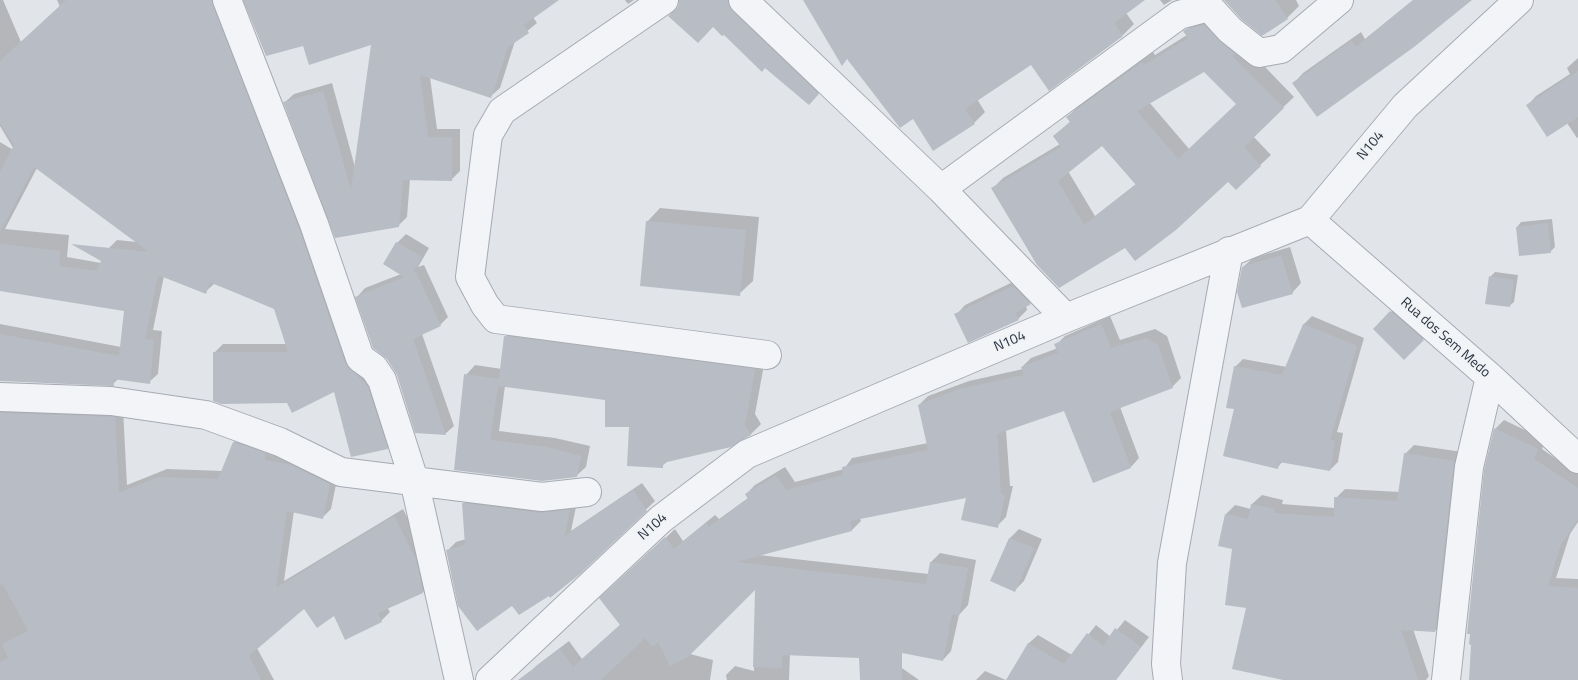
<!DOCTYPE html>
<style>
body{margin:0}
canvas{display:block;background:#e1e4e9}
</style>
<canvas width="1578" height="680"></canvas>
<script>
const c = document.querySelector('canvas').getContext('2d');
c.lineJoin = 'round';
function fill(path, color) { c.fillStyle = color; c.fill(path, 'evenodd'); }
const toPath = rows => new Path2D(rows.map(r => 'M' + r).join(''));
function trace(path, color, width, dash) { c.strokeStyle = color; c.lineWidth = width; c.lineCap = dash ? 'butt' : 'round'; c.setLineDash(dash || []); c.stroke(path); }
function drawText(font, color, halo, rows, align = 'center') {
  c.font = font + ' "Titillium Web",sans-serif'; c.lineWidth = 4.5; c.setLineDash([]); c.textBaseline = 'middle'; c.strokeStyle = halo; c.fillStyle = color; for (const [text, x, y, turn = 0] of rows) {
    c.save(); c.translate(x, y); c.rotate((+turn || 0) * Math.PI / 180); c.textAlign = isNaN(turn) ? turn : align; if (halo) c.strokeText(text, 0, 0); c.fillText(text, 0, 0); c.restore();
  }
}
fill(toPath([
 [0,0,3,0,21,42,60,7,57,0,222,0,376,378,396,439,387,448,334,390,288,402,214,353,223,344,287,344,275,308,214,284,205,292,164,276,153,330,162,331,158,374,149,382,119,378,113,384,0,380,0,324,121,347,125,310,0,290,0,142,15,151,0,126],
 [37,168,137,242,117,240,108,249,101,263,67,257,69,235,5,229],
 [243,0,556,0,533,17,537,23,515,41,500,88,491,96,430,77,437,129,460,129,460,171,451,180,410,179,407,217,398,226,336,237,285,102,294,94,332,83,355,167,372,44,303,44,266,55],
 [625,0,634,0,628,4],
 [681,0,740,0,827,84,818,94,713,26,679,7],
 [804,0,1143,0,1126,13,1134,24,1123,35,1031,64,977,99,985,112,974,123,913,117],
 [1160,0,1172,0,1164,5],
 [1224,0,1296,0,1299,6,1287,18,1263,34],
 [1413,0,1469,0,1294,83,1303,73,1361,32,1365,39],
 [1215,15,1294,97,1253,136,1271,155,1236,188,1228,180,1126,247,993,188,1003,178,1060,144,1054,136,1071,121,1068,117,1078,106,1153,52,1155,55,1187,35,1185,32,1195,21],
 [1204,70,1237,104,1190,150,1149,102],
 [1102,144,1136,184,1095,216,1068,171],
 [1578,58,1578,137,1577,138,1567,123,1528,105,1536,96,1570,74,1567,68],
 [660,208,759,217,753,281,739,294,647,222],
 [1552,219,1555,247,1550,252,1517,227,1521,222],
 [406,234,429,248,418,267,424,265,448,317,440,325,422,334,454,426,445,434,398,374,357,297,365,288,401,274,397,243],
 [1290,247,1301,283,1292,293,1243,267,1253,258],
 [1495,272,1518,275,1514,302,1509,306,1486,303,1491,276],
 [1023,277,1039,294,1026,306,1027,310,1018,319,956,315,965,305],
 [1401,302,1432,330,1404,358,1374,329],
 [1110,316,1120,340,1155,329,1167,336,1181,378,1172,387,1120,407,1139,458,1131,467,1065,410,1006,430,1010,486,1013,486,1006,517,997,526,967,496,860,518,861,521,852,530,759,555,929,574,931,562,940,553,976,560,968,605,959,615,951,651,943,660,869,645,919,680,861,680,861,657,790,654,789,680,727,680,726,675,735,666,754,671,756,587,690,654,713,660,710,680,528,680,527,675,536,666,569,641,582,659,621,624,610,590,675,529,683,541,715,515,719,519,748,498,746,494,755,485,785,467,795,482,844,469,852,458,928,443,919,405,928,396,969,381,1023,369,1022,367,1031,358,1058,348,1056,345,1065,336],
 [1312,316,1364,338,1337,432,1343,433,1338,462,1330,470,1283,461,1278,467,1235,408,1235,367,1243,359,1287,367,1304,324],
 [516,326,765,359,755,414,761,424,751,434,730,446,668,461,662,466,606,399,505,386,499,431,555,438,590,446,586,467,576,476,455,469,466,375,475,365,502,369,506,336],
 [0,401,123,409,127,485,167,469,223,471,234,442,243,434,338,475,331,509,323,517,294,511,284,581,403,509,424,550,431,583,423,592,387,607,390,612,381,621,304,607,257,648,274,680,0,680],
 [1504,420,1546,440,1542,449,1578,474,1578,522,1570,534,1556,578,1578,579,1578,680,1470,680,1495,429],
 [1414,445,1463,452,1444,622,1435,631,1413,629,1429,676,1426,680,1289,680,1248,607,1226,514,1235,505,1251,509,1252,504,1262,495,1283,500,1282,504,1335,508,1336,498,1345,489,1400,492,1405,454],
 [642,483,655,501,579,573,549,594,513,604,447,551,456,542,466,539,464,503,472,495,577,502,571,531],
 [1019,529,1042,539,1024,581,1014,591,1010,538],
 [1125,620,1149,637,1116,680,1008,680,1029,643,1038,635,1072,655,1096,625,1111,637],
 [985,671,1006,680,976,680]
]), '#0003');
fill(toPath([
 [66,0,212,0,299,229,345,363,368,387,388,449,351,457,334,392,292,413,287,403,221,404,213,401,213,352,288,352,274,309,210,282,206,294,158,275,145,339,154,340,150,384,113,379,114,386,0,381,0,334,119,356,124,311,0,291,0,244,60,251,59,266,96,271,101,261,71,244,149,252,34,167,0,232,0,172,14,145,0,123,0,61],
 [244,0,559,0,524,25,529,33,508,47,491,98,420,75,428,137,452,137,452,181,403,180,399,227,335,238,283,102,323,91,351,190,371,45,309,65,303,46,266,56],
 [679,0,728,0,732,11,819,94,809,105,765,68,762,72,724,35,722,36,713,27,698,43,668,16,678,7],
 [803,0,1145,0,1114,23,1123,36,1049,91,1031,65,965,109,975,124,933,151,913,119,900,128,847,59,842,66],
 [1224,0,1275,0,1288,19,1262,36,1241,19],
 [1413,0,1472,0,1414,47,1317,117,1292,83,1351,41,1356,47],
 [1204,25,1235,54,1232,56,1284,108,1244,147,1261,166,1236,190,1228,182,1176,230,1135,261,1125,248,1059,288,1037,265,991,188,1061,147,1053,136,1070,122,1066,117,1142,62,1144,65,1188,38,1183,31,1186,29],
 [1204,72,1236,104,1178,159,1137,111],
 [1102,146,1136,185,1084,225,1058,181],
 [1578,71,1578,117,1547,137,1526,105],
 [646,221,746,230,740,296,640,286],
 [1548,223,1551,253,1519,256,1516,227],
 [396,242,422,257,412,274,416,272,441,326,413,339,446,435,415,433,397,375,387,359,373,348,355,297,404,277,383,264],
 [1281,255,1293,294,1242,308,1237,292,1242,267],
 [1489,276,1514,280,1510,307,1485,304],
 [1013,286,1031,304,1015,313,1019,320,968,343,954,314],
 [1390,311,1424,340,1404,360,1373,329],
 [1101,324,1111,348,1146,338,1158,345,1173,388,1110,412,1131,468,1093,483,1064,411,997,434,1001,494,1005,495,998,528,961,520,966,498,850,521,852,531,736,562,926,584,930,562,968,568,959,616,952,614,943,661,902,653,902,680,860,680,859,658,782,655,782,668,753,667,755,590,688,657,670,666,658,642,653,647,645,638,601,680,518,680,560,649,573,667,620,625,599,598,665,537,674,549,706,523,709,527,748,499,745,494,776,475,786,490,843,475,842,467,928,450,918,405,959,389,1024,375,1021,367,1058,353,1054,344],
 [1303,324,1357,346,1330,440,1335,441,1330,471,1279,462,1278,469,1223,456,1234,409,1226,408,1234,366,1282,375],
 [504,336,755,369,745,425,751,435,731,447,663,463,663,468,627,466,629,427,605,427,605,400,498,386],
 [464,374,499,379,490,440,546,447,581,456,577,477,542,481,454,470],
 [0,413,115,417,119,493,158,477,218,479,233,442,265,453,265,460,291,465,330,484,323,519,287,511,276,588,394,516,416,559,423,593,378,613,382,622,345,640,334,616,317,628,304,609,249,656,261,680,0,680,0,662,8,658,2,644,28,631,4,586,0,584],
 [1494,428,1538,449,1534,459,1578,488,1578,519,1561,544,1548,586,1578,588,1578,680,1469,680,1471,645,1469,644,1470,634,1467,634,1484,470],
 [1404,453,1454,461,1435,632,1401,630,1418,680,1283,680,1232,669,1246,608,1225,605,1232,549,1218,546,1225,514,1248,519,1251,504,1275,509,1274,513,1334,517,1334,497,1397,501],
 [633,490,647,511,580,574,550,598,549,596,519,615,512,606,477,631,458,606,446,550,465,545,462,503,540,513,570,510,564,537],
 [1009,538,1034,548,1015,592,990,581],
 [1115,628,1141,647,1116,680,1006,680,1028,643,1064,664,1087,633,1103,646]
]), '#b8bdc5');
const minor = toPath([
 [227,0,314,224,360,358,374,368,382,380,414,480,459,680],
 [664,0,502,111,488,135,470,277,485,305,496,319,767,355],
 [743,0,941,189,1066,318],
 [941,189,1179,15,1209,7,1230,30,1259,53,1281,49,1339,0],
 [1310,220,1490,377,1578,459],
 [0,397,111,401,206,415,280,442,341,472,542,497,587,492],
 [490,680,661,519,747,454,1066,318,1310,220,1405,106,1519,0],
 [1168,680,1166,664,1172,563,1229,251],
 [1446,680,1469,467,1490,377]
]);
trace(minor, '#a6abb3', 30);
trace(minor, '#f3f4f7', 28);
drawText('14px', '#2a323f', '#f0f3f6', [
 ["N104",1371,146,-50],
 ["Rua dos Sem Medo",1445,338,41],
 ["N104",1010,342,-23],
 ["N104",653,527,-42]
]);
</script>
